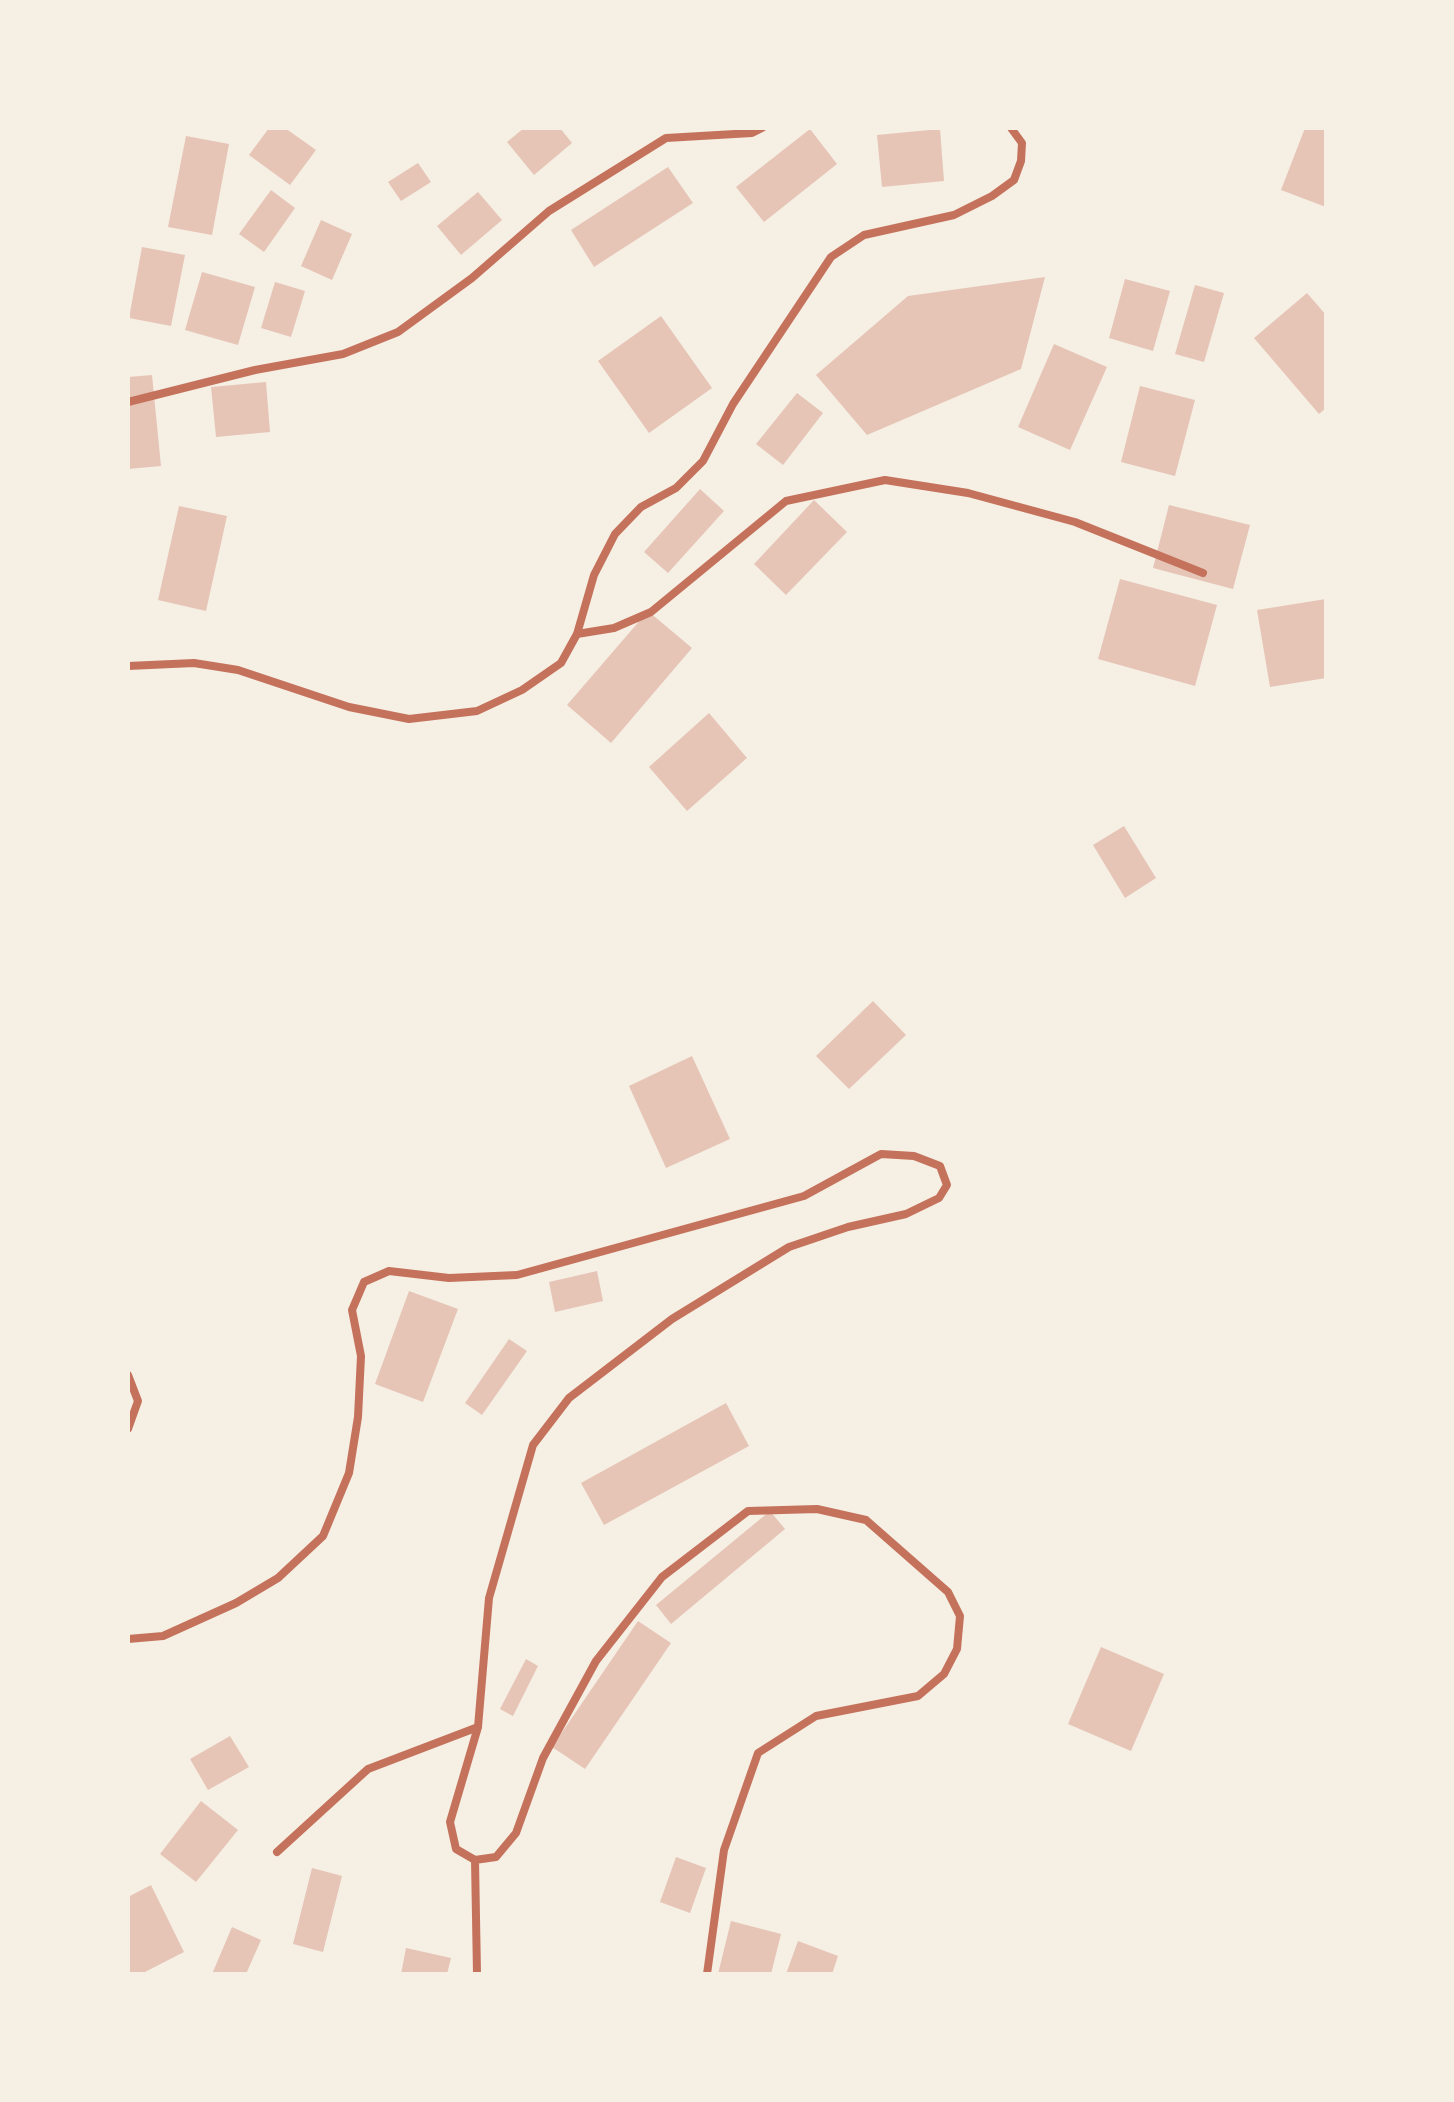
<!DOCTYPE html>
<style>
body{margin:0}
#map{position:relative;width:1454px;height:2102px;overflow:hidden;background:#f6efe4;font-family:Jost,sans-serif}
canvas{display:block}
.frame{position:absolute;inset:0;border:130px solid #f6efe4;pointer-events:none}
</style>
<div id="map">
<canvas width="1454" height="2102"></canvas>
<div class="frame"></div>
</div>
<script>
const c = document.querySelector('canvas').getContext('2d');
c.lineJoin = 'round';
function fill(path, color) { c.fillStyle = color; c.fill(path, 'evenodd'); }
const toPath = rows => new Path2D(rows.map(r => 'M' + r).join(''));
function trace(path, color, width, dash) { c.strokeStyle = color; c.lineWidth = width; c.lineCap = dash ? 'butt' : 'round'; c.setLineDash(dash || []); c.stroke(path); }
fill(toPath([
 [269,128,285,128,316,150,290,185,249,155],
 [524,128,560,128,572,143,534,175,507,142],
 [1305,128,1326,128,1326,207,1281,190],
 [810,129,837,164,764,222,736,187],
 [940,129,944,181,882,187,877,135],
 [186,136,229,144,212,235,168,227],
 [418,163,431,182,401,201,388,182],
 [668,167,693,203,594,267,571,230],
 [271,190,295,208,264,252,239,234],
 [478,192,502,220,461,255,437,226],
 [321,220,352,234,332,280,301,266],
 [142,247,185,255,171,326,129,318],
 [202,272,255,287,238,345,185,330],
 [1045,277,1021,369,867,435,816,375,908,296],
 [1125,279,1170,291,1153,351,1109,338],
 [275,282,305,291,291,337,261,328],
 [1195,285,1224,293,1204,362,1175,354],
 [1307,293,1326,315,1326,408,1319,414,1254,338],
 [661,316,712,388,649,433,598,361],
 [1054,344,1107,367,1070,450,1018,427],
 [152,375,161,466,128,469,128,377],
 [266,382,270,432,216,437,211,387],
 [1140,386,1195,400,1175,476,1121,462],
 [797,393,823,413,783,465,756,444],
 [700,489,724,511,668,573,644,552],
 [814,500,847,532,786,595,754,564],
 [1169,505,1250,525,1233,589,1153,568],
 [179,506,227,516,206,611,158,600],
 [1120,579,1217,605,1195,686,1098,659],
 [1326,599,1326,678,1270,687,1257,610],
 [648,611,692,648,611,743,567,705],
 [709,713,747,758,687,811,649,767],
 [1124,826,1156,878,1125,898,1093,845],
 [873,1001,906,1035,849,1089,816,1056],
 [692,1056,730,1139,666,1168,629,1086],
 [597,1271,603,1301,555,1312,549,1282],
 [409,1291,458,1309,423,1402,375,1384],
 [509,1339,527,1351,482,1415,465,1403],
 [726,1403,749,1446,604,1525,581,1483],
 [770,1511,785,1529,671,1624,656,1605],
 [638,1621,671,1643,585,1769,552,1747],
 [1101,1647,1164,1674,1131,1751,1068,1724],
 [526,1659,538,1666,513,1716,500,1709],
 [230,1736,249,1767,208,1790,190,1759],
 [201,1801,238,1830,196,1882,160,1854],
 [676,1857,706,1868,690,1913,660,1902],
 [312,1868,342,1876,323,1952,293,1944],
 [151,1885,184,1952,141,1974,128,1974,128,1897],
 [731,1921,781,1934,771,1974,718,1974],
 [232,1927,261,1940,246,1974,212,1974],
 [798,1941,838,1956,832,1974,786,1974],
 [406,1948,451,1958,447,1974,401,1974]
]), '#e6c5b7');
trace(toPath([
 [128,402,255,370,343,354,398,332,472,278,549,211,666,138,752,133,762,128],
 [577,634,614,628,651,612,786,501,885,480,968,493,1075,522,1203,573],
 [128,666,194,663,238,670,349,707,409,719,477,711,522,690,561,663,577,634,594,575,615,534,641,507,676,488,703,461,733,404,831,257,864,235,954,215,992,196,1014,180,1021,161,1022,143,1011,128],
 [128,1375,138,1401,128,1429],
 [128,1639,163,1636,236,1603,278,1578,323,1536,349,1473,358,1417,361,1356,352,1310,364,1282,389,1271,449,1278,517,1275,804,1196,881,1154,914,1156,940,1166,947,1185,939,1198,906,1214,848,1227,789,1247,672,1319,569,1398,533,1445,489,1598,478,1727,450,1822,456,1849,475,1860,496,1857,516,1833,543,1758,596,1661,662,1577,748,1511,817,1509,866,1520,948,1592,960,1616,957,1649,944,1674,918,1696,816,1716,758,1753,724,1850,707,1974],
 [277,1852,368,1769,478,1727],
 [475,1860,477,1974]
]), '#c5725c', 8);
</script>
